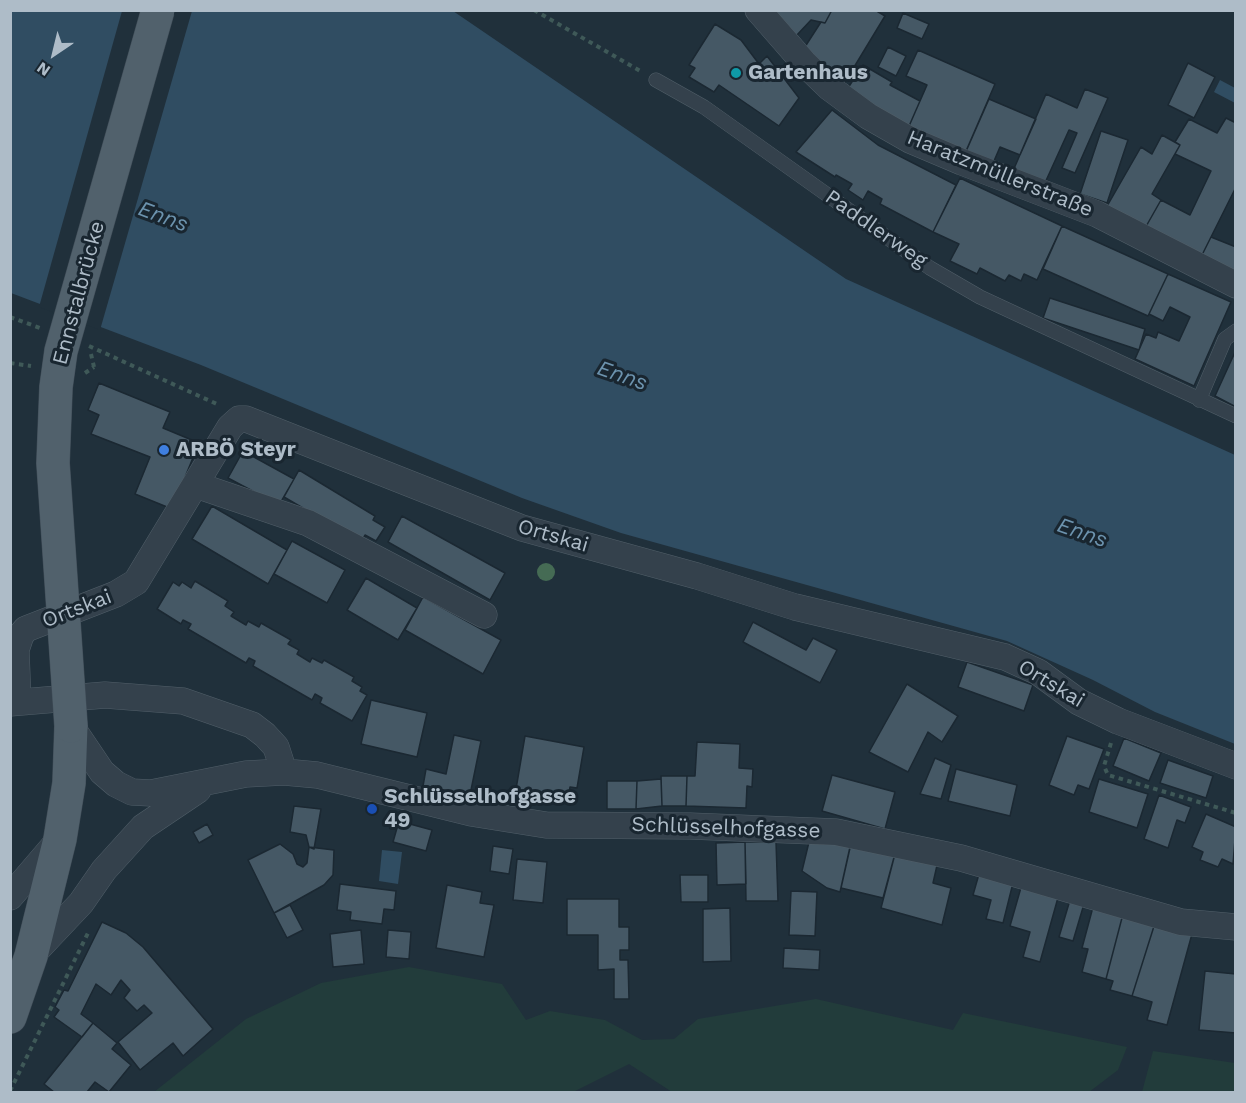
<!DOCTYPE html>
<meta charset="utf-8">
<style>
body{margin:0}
#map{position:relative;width:1246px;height:1103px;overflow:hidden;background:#20303b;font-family:"Work Sans",sans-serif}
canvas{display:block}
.frame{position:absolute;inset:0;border:12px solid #aebcc8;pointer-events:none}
.north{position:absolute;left:24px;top:24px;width:60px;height:60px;-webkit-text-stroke:4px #192630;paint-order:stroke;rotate:215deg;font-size:16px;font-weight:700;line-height:24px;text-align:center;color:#aebcc8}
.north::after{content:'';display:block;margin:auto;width:21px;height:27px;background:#aebcc8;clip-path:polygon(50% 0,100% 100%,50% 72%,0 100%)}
</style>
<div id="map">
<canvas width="1246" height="1103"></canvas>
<div class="frame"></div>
<div class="north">N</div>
</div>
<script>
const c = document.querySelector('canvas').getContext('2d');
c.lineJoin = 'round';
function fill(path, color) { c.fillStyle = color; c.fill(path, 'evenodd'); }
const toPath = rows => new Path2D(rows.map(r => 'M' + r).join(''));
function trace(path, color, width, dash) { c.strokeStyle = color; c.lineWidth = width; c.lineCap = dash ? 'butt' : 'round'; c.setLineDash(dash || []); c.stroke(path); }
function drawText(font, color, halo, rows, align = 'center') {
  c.font = font + ' "Work Sans",sans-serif'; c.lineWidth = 6; c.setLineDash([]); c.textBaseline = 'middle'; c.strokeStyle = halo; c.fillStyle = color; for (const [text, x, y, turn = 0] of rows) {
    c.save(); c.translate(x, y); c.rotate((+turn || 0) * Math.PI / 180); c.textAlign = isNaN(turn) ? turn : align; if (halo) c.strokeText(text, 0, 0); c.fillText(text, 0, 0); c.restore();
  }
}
fill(toPath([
 [409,967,502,984,526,1020,550,1011,605,1020,642,1040,674,1039,698,1019,816,999,953,1030,963,1013,1127,1047,1118,1070,1089,1092,672,1092,629,1064,573,1092,154,1092,246,1019,321,983],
 [1153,1051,1235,1063,1235,1092,1142,1092]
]), '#223c3b');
fill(toPath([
 [10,11,453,11,846,279,1235,455,1235,744,1155,712,1093,680,1007,641,621,533,522,498,201,365,11,293],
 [1220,80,1235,88,1235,103,1214,92],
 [382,850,402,852,398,884,379,881]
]), '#304d62');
fill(toPath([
 [122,11,192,11,100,330,39,307]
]), '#20303b');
const building = toPath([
 [772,10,832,10,825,23,811,20,796,36,772,10],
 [832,10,875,10,885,16,842,87,801,53,821,22,825,23,832,10],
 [903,13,929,24,922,39,897,28,903,13],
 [715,24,741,40,759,64,767,56,799,98,779,126,719,85,714,92,689,77,695,68,689,65,715,24],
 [888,47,906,56,896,76,878,67,888,47],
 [918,50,995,84,963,158,906,133,927,85,906,76,918,50],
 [1188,63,1215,77,1194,118,1168,105,1188,63],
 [863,65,892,82,890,85,920,101,906,133,844,94,863,65],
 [1085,89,1108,98,1075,173,1062,168,1077,133,1069,130,1044,185,1013,171,1046,94,1077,108,1085,89],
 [989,99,1036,119,1020,155,1000,147,991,168,964,156,989,99],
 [832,110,878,145,956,185,933,232,880,204,882,199,868,191,863,200,848,190,852,184,836,175,835,177,796,152,832,110],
 [1226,118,1236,123,1236,187,1199,261,1144,230,1161,200,1190,215,1211,171,1175,154,1180,145,1175,142,1189,119,1217,133,1226,118],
 [1101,131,1128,140,1107,203,1080,194,1101,131],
 [1162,135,1180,145,1152,194,1161,200,1144,230,1106,208,1141,147,1152,154,1162,135],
 [960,178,1062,226,1037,280,1024,274,1021,281,1009,275,1005,281,980,268,977,274,950,261,959,244,933,232,960,178],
 [1062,226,1168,274,1148,316,1043,269,1062,226],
 [1211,237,1236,247,1236,281,1198,263,1211,237],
 [1168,274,1231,302,1194,386,1135,359,1146,334,1156,338,1158,332,1179,341,1190,317,1170,307,1163,321,1149,314,1168,274],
 [1050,298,1145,329,1139,350,1043,318,1050,298],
 [1236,350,1236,407,1215,396,1236,350],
 [99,383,170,412,163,428,199,443,172,509,135,494,150,457,91,434,99,415,88,410,99,383],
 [243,451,294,479,279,505,228,478,243,451],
 [299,470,375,516,373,520,385,527,376,541,365,535,361,542,284,497,299,470],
 [212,506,287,550,268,584,192,539,212,506],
 [402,516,505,573,490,600,388,542,402,516],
 [292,541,345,570,327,603,274,574,292,541],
 [366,578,417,608,398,640,347,610,366,578],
 [195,581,228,601,225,606,234,612,231,616,246,625,248,621,259,627,261,623,291,640,288,644,299,650,297,654,310,662,312,658,322,663,324,660,354,677,352,681,362,687,360,691,367,695,352,721,320,703,322,698,315,694,312,700,253,666,255,661,249,658,246,663,188,629,191,624,183,620,181,624,157,609,173,582,179,586,182,582,191,588,195,581],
 [423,597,501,640,483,674,405,630,423,597],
 [753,622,806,650,813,638,837,650,820,683,743,642,753,622],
 [967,662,1033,685,1024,711,958,687,967,662],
 [907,684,958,716,942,742,928,732,908,772,869,752,907,684],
 [371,700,427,713,417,757,361,744,371,700],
 [454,735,481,741,470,795,423,786,426,769,446,774,454,735],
 [525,736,584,747,577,788,570,787,568,799,516,789,525,736],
 [1067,736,1104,749,1089,789,1078,785,1074,795,1049,785,1067,736],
 [1124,738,1161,753,1149,781,1113,766,1124,738],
 [697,742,740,744,739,768,753,769,752,787,747,786,746,808,686,806,687,776,695,776,697,742],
 [935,758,951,765,941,799,920,794,935,758],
 [1168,760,1213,776,1206,798,1160,783,1168,760],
 [956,769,1017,785,1010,816,948,801,956,769],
 [832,775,895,792,885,829,822,811,832,775],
 [661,776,687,776,686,806,662,806,661,776],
 [661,779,662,806,636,809,637,781,661,779],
 [1099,779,1148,794,1137,828,1089,812,1099,779],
 [607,781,637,781,636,809,607,809,607,781],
 [1159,795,1191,807,1185,823,1177,820,1168,848,1144,839,1159,795],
 [294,806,321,809,314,849,309,847,306,835,290,832,294,806],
 [1206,814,1236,827,1233,864,1222,859,1218,867,1200,860,1203,852,1192,847,1206,814],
 [399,821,432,830,426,851,393,842,399,821],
 [207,824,213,835,199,843,193,832,207,824],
 [852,839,896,850,883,898,841,888,852,839],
 [745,842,746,884,717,885,716,843,745,842],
 [745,842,776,842,778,901,746,901,745,842],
 [809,842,835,842,850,847,840,892,827,888,802,871,809,842],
 [280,844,293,854,297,864,303,867,307,863,309,847,334,850,333,875,324,885,274,913,248,860,280,844],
 [493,846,513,849,509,874,490,871,493,846],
 [896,850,938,861,933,883,951,888,942,925,881,908,896,850],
 [517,859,547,862,543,903,513,900,517,859],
 [979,874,1013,883,1003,923,986,919,991,900,973,895,979,874],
 [680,875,708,875,708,902,681,902,680,875],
 [340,884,396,891,394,910,384,909,382,924,350,920,351,912,337,910,340,884],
 [1022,884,1059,894,1040,962,1023,957,1030,932,1010,926,1022,884],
 [447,885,482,892,480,903,494,905,484,957,436,948,447,885],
 [791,891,817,892,815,936,789,935,791,891],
 [567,899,619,899,619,927,629,927,629,950,620,950,620,960,628,960,629,999,614,999,614,969,598,970,598,935,567,935,567,899],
 [1070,900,1084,904,1073,941,1059,937,1070,900],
 [290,905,303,930,287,938,274,913,290,905],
 [1093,907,1123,914,1106,979,1082,972,1088,949,1082,948,1093,907],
 [730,908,731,961,703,962,703,909,730,908],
 [1123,914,1155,923,1132,996,1110,990,1113,981,1106,979,1123,914],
 [102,922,126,933,143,947,213,1029,183,1056,173,1043,140,1070,118,1042,152,1013,144,1005,137,1011,124,998,130,990,121,980,111,995,96,984,81,1014,93,1023,82,1037,54,1017,59,1010,55,1007,64,990,68,991,102,922],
 [1155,923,1192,934,1167,1025,1147,1020,1152,1002,1132,996,1155,923],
 [361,930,364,964,333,967,330,934,361,930],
 [388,930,411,932,409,959,386,957,388,930],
 [784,948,820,950,819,970,783,968,784,948],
 [1205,971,1236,974,1236,1033,1199,1030,1205,971],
 [93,1023,117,1043,112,1049,131,1065,109,1092,95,1082,87,1092,54,1092,44,1084,93,1023]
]);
fill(building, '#455865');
trace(building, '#1b2832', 1.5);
const lane = toPath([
 [656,80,704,107,930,268,980,297,1236,416],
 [1199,400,1225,339,1236,331]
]);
const street = toPath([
 [758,10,805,64,830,88,868,116,910,140,962,162,1097,214,1236,285],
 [196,485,308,523,484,615],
 [18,702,16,650,21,635,26,629,116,594,136,582,230,427,239,419,246,419,522,528,697,576,795,607,1005,657,1038,672,1079,702,1118,721,1236,766],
 [10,703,105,695,183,701,252,725,265,735,276,747,284,772],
 [71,726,102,772,116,784,132,792,151,793,246,774,284,772,317,775,471,813,546,825,690,826,836,832,961,858,1181,922,1236,927],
 [10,897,58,841],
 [31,956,81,903,104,870,143,827,198,790]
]);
const primary = toPath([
 [10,1017,31,956,60,839,69,783,71,726]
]);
trace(lane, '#515f69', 15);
trace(street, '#515f69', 27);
trace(primary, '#404d58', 34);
trace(toPath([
 [534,10,642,72],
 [10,317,40,328],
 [89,346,219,405],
 [10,363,31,366],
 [85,373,94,367],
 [1111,743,1104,766,1108,775,1236,813],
 [10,1091,89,931]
]), '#3f5958', 4, [4.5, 4.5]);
trace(lane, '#34414c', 14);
trace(street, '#34414c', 26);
trace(primary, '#51616c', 33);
const primaryBridge = toPath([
 [71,726,53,463,56,387,61,351,158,10]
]);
trace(primaryBridge, '#404d58', 34, []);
trace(toPath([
 [91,354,94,367]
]), '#3f5958', 4, [4.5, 4.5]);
trace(primaryBridge, '#51616c', 33);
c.fillStyle = '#456b54';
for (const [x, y] of [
 [546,572]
]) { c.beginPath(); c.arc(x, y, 9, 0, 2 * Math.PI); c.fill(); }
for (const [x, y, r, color] of [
 [736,73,6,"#0f9aa8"],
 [164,450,6,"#3f7fe0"],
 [372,809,6,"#1a4fb4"]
]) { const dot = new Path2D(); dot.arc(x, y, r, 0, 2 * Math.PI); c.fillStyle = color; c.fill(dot); trace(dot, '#192630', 2); }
drawText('bold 21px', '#aebcc8', '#192630', [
 ["Gartenhaus",748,73],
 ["ARBÖ Steyr",176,450],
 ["Schlüsselhofgasse",384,797],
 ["49",384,821]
], 'left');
drawText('21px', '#aebcc8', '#192630', [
 ["Haratzmüllerstraße",1000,174,22],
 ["Paddlerweg",876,229,35],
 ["Ennstalbrücke",79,293,-75],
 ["Ortskai",553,536,16],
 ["Ortskai",77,609,-21],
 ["Ortskai",1051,684,31],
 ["Schlüsselhofgasse",726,828,2]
]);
drawText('italic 22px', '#6c93ae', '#192630', [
 ["Enns",163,217,20],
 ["Enns",622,376,19],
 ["Enns",1082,533,19]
]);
</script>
